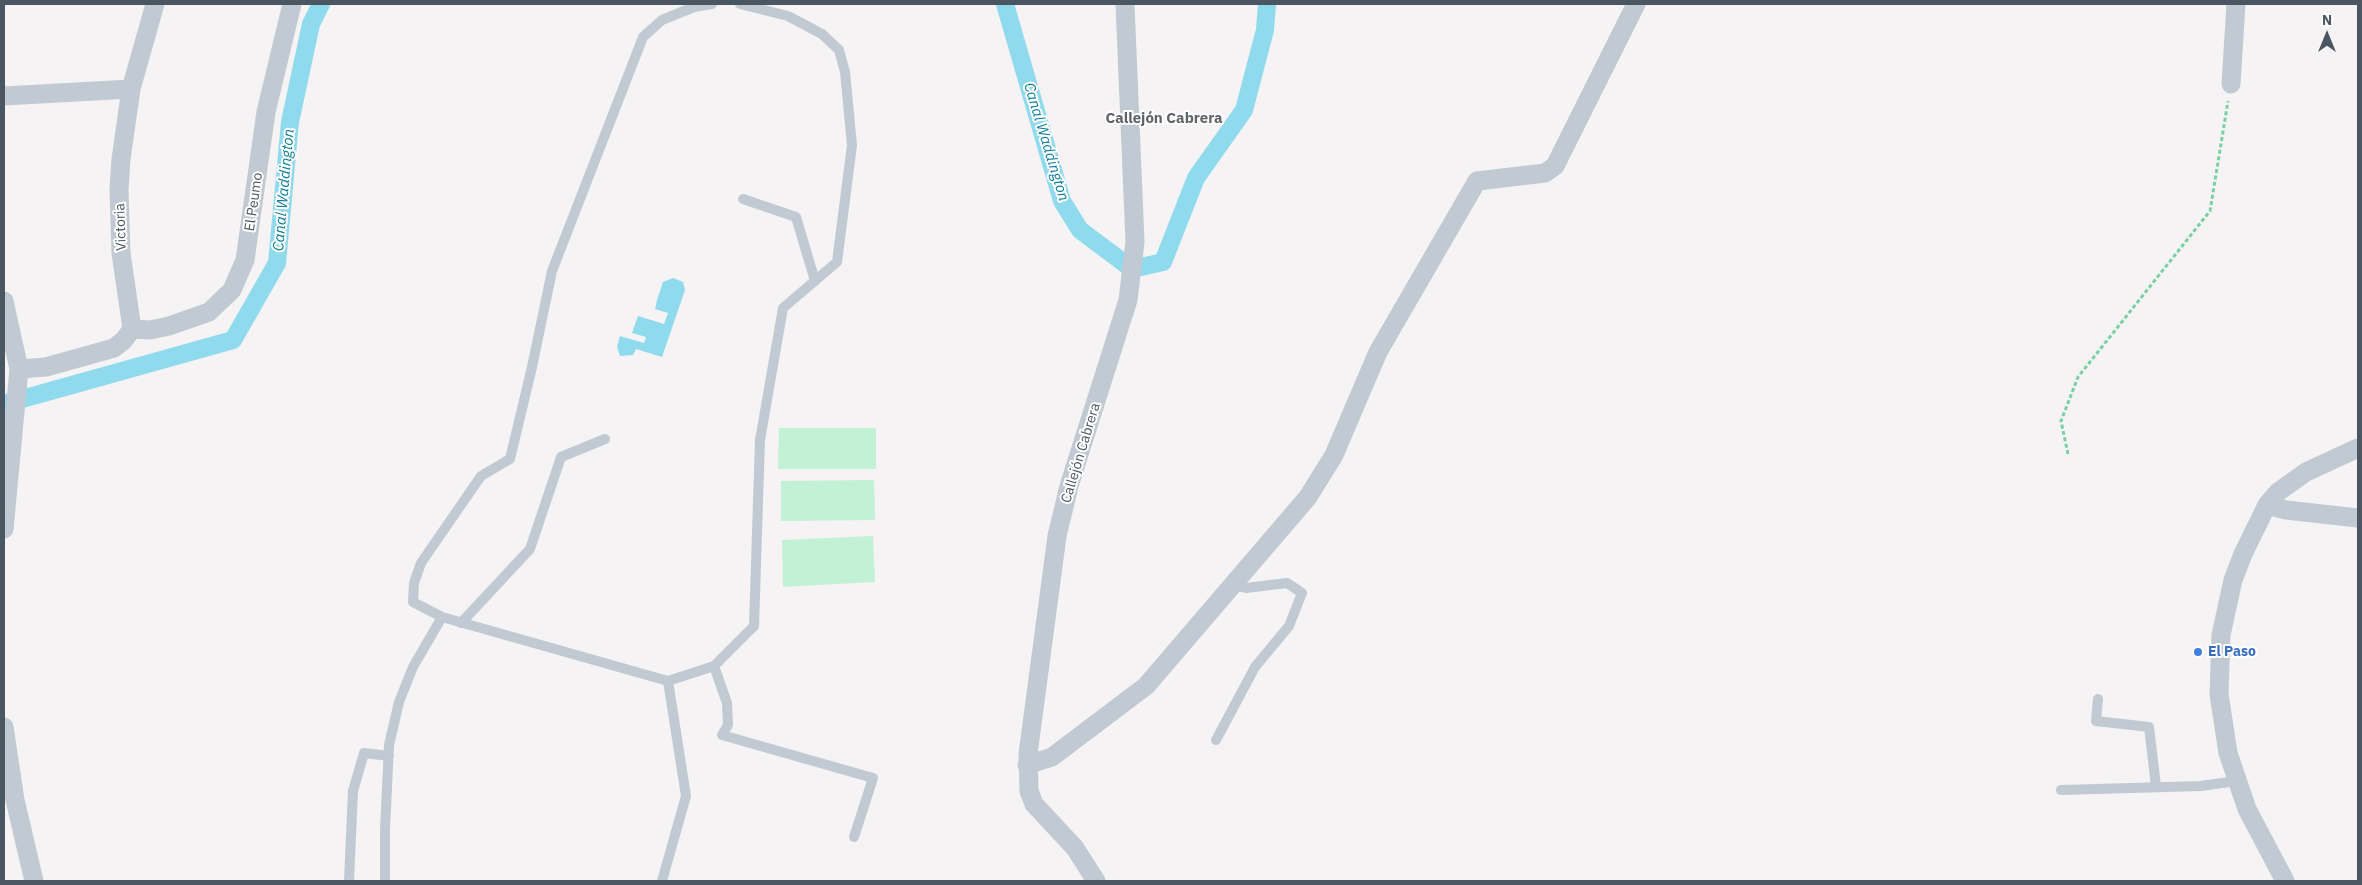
<!DOCTYPE html>
<meta charset="utf-8">
<style>
body{margin:0}
#map{position:relative;width:2362px;height:885px;overflow:hidden;background:#f5f3f3;font-family:"IBM Plex Sans",sans-serif}
canvas{display:block}
.frame{position:absolute;inset:0;border:5px solid #4a5661;pointer-events:none}
.north{position:absolute;left:2302px;top:10px;width:50px;height:50px;-webkit-text-stroke:4px #fff;paint-order:stroke;rotate:0deg;font-size:14px;font-weight:700;line-height:20px;text-align:center;color:#4a5661}
.north::after{content:'';display:block;margin:auto;width:18px;height:22px;background:#4a5661;clip-path:polygon(50% 0,100% 100%,50% 72%,0 100%)}
</style>
<div id="map">
<canvas width="2362" height="885"></canvas>
<div class="frame"></div>
<div class="north">N</div>
</div>
<script>
const c = document.querySelector('canvas').getContext('2d');
c.lineJoin = 'round';
function fill(path, color) { c.fillStyle = color; c.fill(path, 'evenodd'); }
const toPath = rows => new Path2D(rows.map(r => 'M' + r).join(''));
function trace(path, color, width, dash) { c.strokeStyle = color; c.lineWidth = width; c.lineCap = dash ? 'butt' : 'round'; c.setLineDash(dash || []); c.stroke(path); }
function drawText(font, color, halo, rows, align = 'center') {
  c.font = font + ' "IBM Plex Sans",sans-serif'; c.lineWidth = 4; c.setLineDash([]); c.textBaseline = 'middle'; c.strokeStyle = halo; c.fillStyle = color; for (const [text, x, y, turn = 0] of rows) {
    c.save(); c.translate(x, y); c.rotate((+turn || 0) * Math.PI / 180); c.textAlign = isNaN(turn) ? turn : align; if (halo) c.strokeText(text, 0, 0); c.fillText(text, 0, 0); c.restore();
  }
}
fill(toPath([
 [779,428,876,428,876,469,778,469],
 [874,480,875,520,781,521,781,481],
 [873,536,875,582,783,587,782,540]
]), '#c3f1d5');
fill(toPath([
 [673,278,683,282,685,290,662,357,636,349,633,355,620,356,617,347,620,336,644,343,646,337,632,333,638,316,664,324,668,313,655,309,657,300,663,282]
]), '#90daee');
trace(toPath([
 [1005,4,1062,201,1080,230,1132,269,1163,262,1196,178,1244,110,1265,30,1267,4],
 [4,404,233,340,277,263,290,122,311,24,321,4]
]), '#90daee', 18);
trace(toPath([
 [2068,454,2061,421,2078,377,2210,211,2228,101]
]), '#7ad0a6', 3, [4, 2.5]);
trace(toPath([
 [743,199,796,217,815,281],
 [442,617,668,681,714,666,727,703,728,725,722,735,873,778,854,837],
 [461,623,530,549,561,457,605,439],
 [714,666,754,626,760,440,783,308,837,262,852,145,845,72,839,50,822,34,788,16,740,4],
 [2098,699,2096,721,2149,727,2156,786],
 [1216,740,1255,667,1289,626,1302,593,1287,583,1246,588,1234,585],
 [2061,790,2201,786,2236,781],
 [349,881,353,791,364,753,389,756],
 [385,881,385,830,389,745,399,702,413,667,442,617,413,602,414,583,421,563,481,476,510,459,532,367,552,271,643,37,662,20,694,7,712,4],
 [662,881,686,796,668,681]
]), '#c1cad2', 10);
trace(toPath([
 [2231,84,2236,4],
 [4,96,131,89],
 [4,301,19,369,4,529],
 [132,329,150,330,169,326,209,312,232,290,245,260,266,112,292,4],
 [19,369,46,367,114,348,124,340,132,329,121,253,119,190,121,159,131,89,155,4],
 [2267,505,2286,510,2358,518],
 [4,727,15,800,34,881],
 [1027,765,1052,757,1146,686,1308,497,1334,455,1378,352,1477,181,1545,173,1555,166,1636,4],
 [1096,881,1075,848,1034,804,1029,791,1028,754,1057,536,1069,486,1128,300,1135,242,1125,4],
 [2285,881,2247,809,2228,753,2219,694,2221,635,2233,580,2243,554,2267,505,2278,492,2306,472,2358,448]
]), '#c1cad2', 19);
for (const [x, y, r, color] of [
 [2198,652,5,"#3f7fe0"]
]) { const dot = new Path2D(); dot.arc(x, y, r, 0, 2 * Math.PI); c.fillStyle = color; c.fill(dot); trace(dot, '#fff', 2); }
drawText('14px', '#4a5661', '#fff', [
 ["El Peumo",254,202,-82],
 ["Victoria",121,227,-92],
 ["Callejón Cabrera",1081,453,-73]
]);
drawText('bold 14px', '#366cbe', '#fff', [
 ["El Paso",2208,652]
], 'left');
drawText('bold 15px', '#5f6368', '#fff', [
 ["Callejón Cabrera",1164,119]
]);
drawText('italic 15px', '#0c7c9b', '#fff', [
 ["Canal Waddington",1046,142,73],
 ["Canal Waddington",284,190,-85]
]);
</script>
